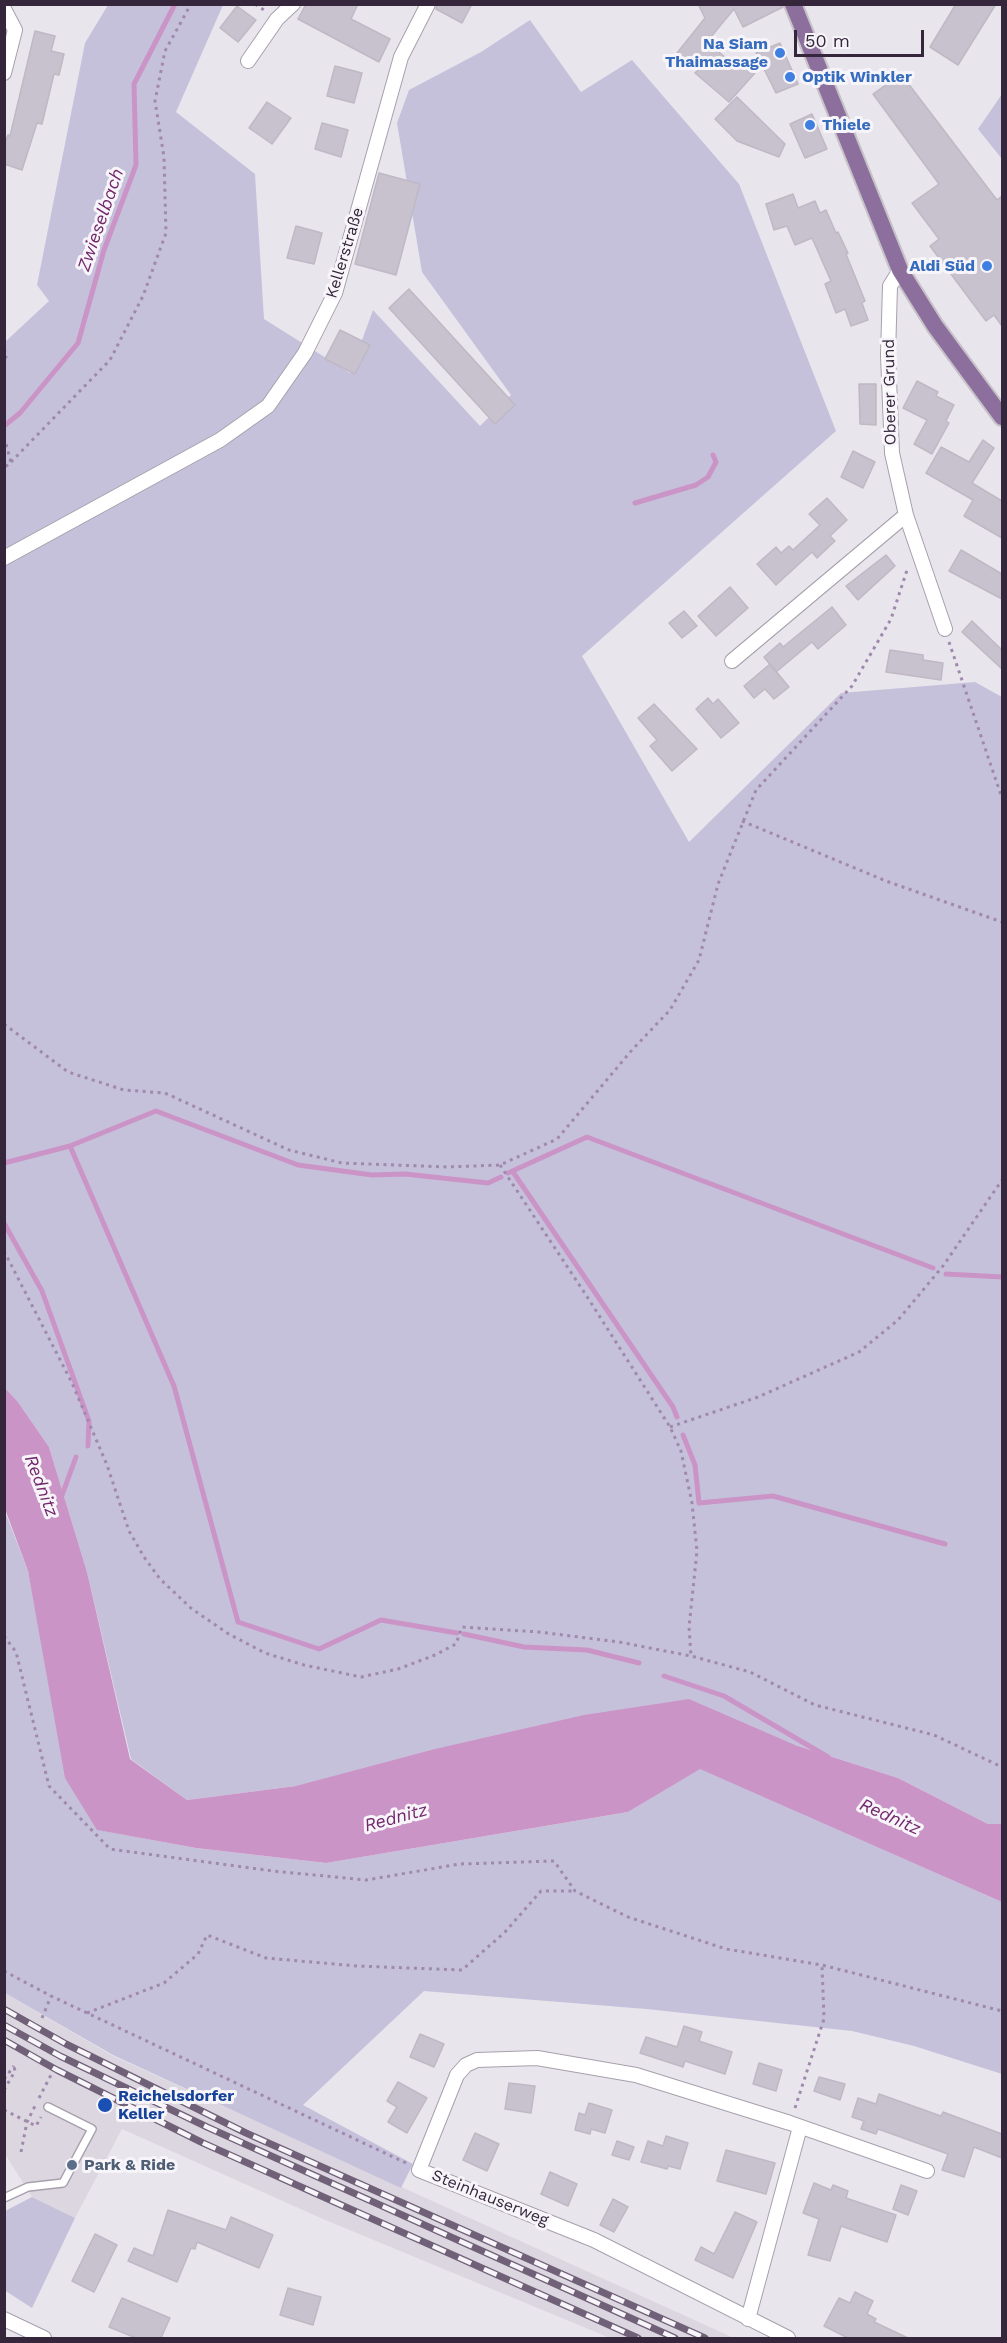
<!DOCTYPE html>
<meta charset="utf-8">
<style>
body{margin:0}
#map{position:relative;width:1007px;height:2343px;overflow:hidden;background:#e9e5ed;font-family:"Work Sans",sans-serif}
canvas{display:block}
.frame{position:absolute;inset:0;border:6px solid #35263c;pointer-events:none}
.scale{position:absolute;left:794px;top:30px;width:130px;height:27px;box-sizing:border-box;border:3px solid #35263c;border-top:0;padding-left:8px;font-size:18px;line-height:21px;white-space:nowrap;color:#35263c;-webkit-text-stroke:4px #f7f5f9;paint-order:stroke}
</style>
<div id="map">
<canvas width="1007" height="2343"></canvas>
<div class="frame"></div>
<div class="scale">50 m</div>
</div>
<script>
const c = document.querySelector('canvas').getContext('2d');
c.lineJoin = 'round';
function fill(path, color) { c.fillStyle = color; c.fill(path, 'evenodd'); }
const toPath = rows => new Path2D(rows.map(r => 'M' + r).join(''));
function trace(path, color, width, dash) { c.strokeStyle = color; c.lineWidth = width; c.lineCap = dash ? 'butt' : 'round'; c.setLineDash(dash || []); c.stroke(path); }
function drawText(font, color, halo, rows, align = 'center') {
  c.font = font + ' "Work Sans",sans-serif'; c.lineWidth = 6; c.setLineDash([]); c.textBaseline = 'middle'; c.strokeStyle = halo; c.fillStyle = color; for (const [text, x, y, turn = 0] of rows) {
    c.save(); c.translate(x, y); c.rotate((+turn || 0) * Math.PI / 180); c.textAlign = isNaN(turn) ? turn : align; if (halo) c.strokeText(text, 0, 0); c.fillText(text, 0, 0); c.restore();
  }
}
fill(toPath([
 [5,1993,113,2056,734,2338,610,2338,323,2219,122,2129,75,2218,32,2197,5,2154]
]), '#dcd6e0');
fill(toPath([
 [108,5,223,5,176,112,255,174,264,319,350,373,373,310,480,426,511,395,422,272,397,123,409,90,481,52,530,20,581,92,632,60,739,184,836,431,582,656,689,842,841,693,975,682,1002,697,1002,1824,988,1824,898,1778,795,1745,296,1786,187,1800,131,1759,87,1572,49,1447,18,1402,5,1388,5,342,49,301,37,285,85,43],
 [1002,94,1002,159,978,129],
 [4,1509,28,1571,44,1654,98,1830,196,1848,326,1863,628,1812,700,1768,1002,1902,1002,2074,914,2046,852,2031,646,2009,424,1991,303,2105,413,2164,401,2188,113,2055,5,1993],
 [32,2197,75,2218,32,2308,4,2290,5,2211]
]), '#c6c1db');
fill(toPath([
 [5,1388,18,1402,49,1447,87,1572,130,1759,187,1800,296,1786,435,1749,584,1715,689,1699,795,1745,898,1778,988,1824,1002,1824,1002,1902,700,1769,628,1812,326,1863,196,1848,97,1830,65,1778,28,1571,5,1509]
]), '#cb94c7');
trace(toPath([
 [4,426,20,413,78,343,104,250,136,165,134,84,175,4],
 [635,503,696,485,708,477,716,462,713,455],
 [70,1146,174,1386,238,1622,319,1649,381,1620,457,1633],
 [4,1163,70,1146,156,1111,298,1165,372,1175,405,1174,488,1183,501,1177],
 [513,1172,673,1407,677,1417],
 [508,1173,587,1137,933,1268],
 [4,1223,42,1291,89,1421,88,1446],
 [946,1274,1002,1277],
 [683,1435,695,1465,699,1503,773,1496,945,1544],
 [61,1498,76,1457],
 [464,1634,524,1647,587,1650,639,1663],
 [664,1676,724,1696,828,1757]
]), '#cb94c7', 5);
const building = toPath([
 [306,4,358,4,351,19,390,39,379,62,298,19,306,4],
 [437,4,472,4,462,23,436,9,437,4],
 [698,4,783,4,783,7,743,27,734,9,710,38,719,45,715,49,739,68,743,64,755,73,729,102,695,73,698,70,677,53,705,18,698,4],
 [956,4,996,4,958,65,930,47,956,4],
 [237,6,256,20,238,42,220,28,237,6],
 [35,31,55,36,51,51,64,54,59,75,54,74,42,124,37,123,22,170,4,164,4,146,8,135,10,136,35,31],
 [780,43,798,84,776,93,756,53,780,43],
 [335,66,362,73,354,103,327,96,335,66],
 [901,74,997,200,1002,196,1002,326,994,315,986,321,930,246,939,239,912,203,939,184,873,94,901,74],
 [737,97,785,144,779,157,737,141,715,119,737,97],
 [267,102,291,118,272,144,249,128,267,102],
 [812,114,827,149,805,158,790,124,812,114],
 [322,123,348,130,341,157,315,149,322,123],
 [379,173,420,184,396,275,355,264,379,173],
 [793,194,798,208,815,201,820,213,826,210,836,233,838,232,848,253,846,254,865,301,862,303,868,320,851,326,845,309,836,313,825,284,831,281,812,238,795,245,787,226,774,230,766,204,793,194],
 [296,226,322,233,314,264,287,258,296,226],
 [409,289,515,405,495,424,389,308,409,289],
 [340,330,370,345,355,374,325,359,340,330],
 [917,381,938,392,936,396,954,405,946,421,949,423,932,454,914,444,927,420,903,408,917,381],
 [859,384,876,384,876,425,860,424,859,384],
 [983,440,994,448,972,483,1002,501,1002,538,964,516,973,500,926,473,941,447,969,462,983,440],
 [853,451,875,462,863,488,841,477,853,451],
 [827,498,847,520,830,536,835,541,817,558,812,552,776,585,757,564,776,547,781,553,789,546,793,550,820,525,809,514,827,498],
 [961,550,1002,574,1002,599,949,571,961,550],
 [886,555,895,566,858,600,846,586,886,555],
 [730,587,748,608,716,636,698,616,730,587],
 [832,607,846,625,818,649,812,642,776,672,764,657,780,643,783,647,832,607],
 [684,611,697,626,682,638,669,623,684,611],
 [972,621,1002,650,1002,669,962,632,972,621],
 [890,650,923,655,923,660,943,663,941,680,886,672,890,650],
 [770,664,789,687,774,699,765,689,754,698,744,686,770,664],
 [708,698,713,704,718,699,739,723,721,738,696,709,708,698],
 [654,704,697,749,672,771,650,746,657,740,638,718,654,704],
 [684,2026,702,2032,699,2041,732,2052,725,2074,685,2061,683,2067,640,2053,646,2037,677,2047,684,2026],
 [420,2034,444,2044,434,2067,410,2057,420,2034],
 [759,2063,782,2070,776,2091,753,2084,759,2063],
 [819,2077,845,2084,840,2100,814,2091,819,2077],
 [398,2082,427,2098,407,2133,388,2122,397,2107,387,2101,398,2082],
 [509,2083,535,2086,531,2113,505,2109,509,2083],
 [879,2094,941,2116,943,2112,1002,2134,1002,2158,974,2147,964,2177,942,2170,948,2154,878,2129,876,2134,861,2129,864,2121,852,2117,858,2098,876,2104,879,2094],
 [589,2103,612,2110,605,2133,591,2129,590,2134,575,2130,579,2113,585,2115,589,2103],
 [475,2133,499,2144,487,2171,463,2160,475,2133],
 [666,2136,688,2143,680,2169,668,2166,667,2169,641,2162,648,2141,663,2146,666,2136],
 [617,2141,634,2147,629,2160,612,2155,617,2141],
 [726,2150,775,2163,766,2194,717,2181,726,2150],
 [550,2172,577,2184,568,2206,541,2194,550,2172],
 [814,2183,831,2190,833,2185,848,2191,846,2198,896,2215,887,2242,841,2226,830,2261,808,2255,819,2219,803,2213,814,2183],
 [901,2185,917,2191,908,2215,893,2209,901,2185],
 [613,2199,628,2207,614,2232,600,2225,613,2199],
 [168,2210,226,2230,231,2217,273,2235,259,2268,197,2242,195,2249,191,2248,177,2282,128,2261,134,2248,153,2256,168,2210],
 [735,2212,757,2222,733,2278,695,2260,701,2247,714,2254,735,2212],
 [95,2234,117,2245,94,2292,72,2281,95,2234],
 [288,2288,321,2297,313,2325,280,2315,288,2288],
 [855,2292,873,2301,867,2314,876,2319,874,2322,908,2338,848,2338,824,2326,839,2298,850,2303,855,2292],
 [122,2298,170,2318,161,2338,136,2338,109,2327,122,2298]
]);
fill(building, '#c7c2cd');
trace(building, '#bfb8c5', 1.5);
const service = toPath([
 [4,2198,28,2187,63,2183,92,2129,48,2107]
]);
const minor = toPath([
 [4,9,15,30,4,73],
 [248,61,277,19,293,4],
 [900,270,890,286,888,355,892,453,906,515,945,629],
 [4,558,220,440,268,406,305,353,335,293,401,57,428,4],
 [732,661,906,515],
 [4,2319,44,2338],
 [748,2319,800,2127],
 [788,2338,594,2240,419,2170,457,2075,466,2065,477,2060,537,2058,636,2075,790,2123,927,2171]
]);
const primary = toPath([
 [793,4,900,270,935,326,1002,417]
]);
trace(service, '#a8a0ad', 10);
trace(minor, '#a8a0ad', 16);
trace(primary, '#c6c2c8', 20);
trace(toPath([
 [255,4,264,10],
 [4,349,7,355,4,360],
 [4,437,11,462,4,468],
 [11,462,110,360,143,296,166,233,164,157,155,101,165,51,191,4],
 [949,642,1002,798],
 [742,821,886,881,1002,922],
 [4,1024,68,1072,124,1090,165,1093,289,1150,342,1163,447,1167,500,1165,557,1139,632,1050,670,1010,699,960,718,884,756,790,852,686,891,619,908,567],
 [500,1165,586,1295,670,1427,681,1451,692,1503,697,1551,689,1627,691,1656],
 [4,1251,72,1383,107,1465,129,1531,144,1557,160,1579,192,1609,227,1633,265,1653,304,1665,361,1677,398,1669,435,1655,456,1644,462,1627,539,1632,619,1642,691,1656,750,1672,815,1705,934,1735,1002,1767],
 [670,1427,758,1397,859,1352,898,1320,943,1266,1002,1180],
 [4,1636,16,1652,49,1786,110,1849,273,1871,366,1880,460,1864,554,1861,575,1891,628,1917,726,1949,822,1965,1002,2011],
 [4,1971,51,1996,406,2163],
 [87,2013,164,1983,198,1954,207,1935,266,1958,357,1966,462,1970,505,1932,541,1891,574,1891],
 [42,2018,51,1996],
 [4,2079,14,2066],
 [4,2090,15,2071,14,2066],
 [39,2098,52,2073],
 [795,2108,824,2019,822,1965],
 [4,2110,36,2126,41,2117],
 [21,2152,27,2122,36,2104]
]), '#9f89ac', 3, [3, 4.5]);
trace(service, '#fff', 7);
trace(minor, '#fff', 14);
trace(primary, '#8d6f9d', 16);
const rail = toPath([
 [4,2009,66,2044,246,2133,705,2338],
 [4,2025,60,2056,207,2127,675,2338],
 [4,2040,57,2070,203,2143,638,2338]
]);
trace(rail, '#706178', 7);
trace(rail, '#f7f5f9', 4.5, [14]);
for (const [x, y, r, color] of [
 [780,53,6,"#3f7fe0"],
 [790,77,6,"#3f7fe0"],
 [810,125,6,"#3f7fe0"],
 [987,266,6,"#3f7fe0"],
 [105,2105,8,"#1a4fb4"],
 [72,2165,6,"#5c6f8a"]
]) { const dot = new Path2D(); dot.arc(x, y, r, 0, 2 * Math.PI); c.fillStyle = color; c.fill(dot); trace(dot, '#f7f5f9', 2); }
drawText('bold 16px', '#366cbe', '#f7f5f9', [
 ["Na Siam",768,44],
 ["Thaimassage",768,62],
 ["Optik Winkler",802,77,"left"],
 ["Thiele",822,125,"left"],
 ["Aldi Süd",975,266]
], 'right');
drawText('16px', '#35263c', '#f7f5f9', [
 ["Kellerstraße",345,253,-73],
 ["Oberer Grund",890,392,-91],
 ["Steinhauserweg",490,2198,22]
]);
drawText('bold 16px', '#164399', '#f7f5f9', [
 ["Reichelsdorfer",118,2096],
 ["Keller",118,2114]
], 'left');
drawText('bold 16px', '#4e5e75', '#f7f5f9', [
 ["Park & Ride",84,2165]
], 'left');
drawText('italic 18px', '#72276b', '#f7f5f9', [
 ["Zwieselbach",101,220,-71],
 ["Rednitz",41,1486,69],
 ["Rednitz",890,1817,24],
 ["Rednitz",396,1818,-15]
]);
</script>
